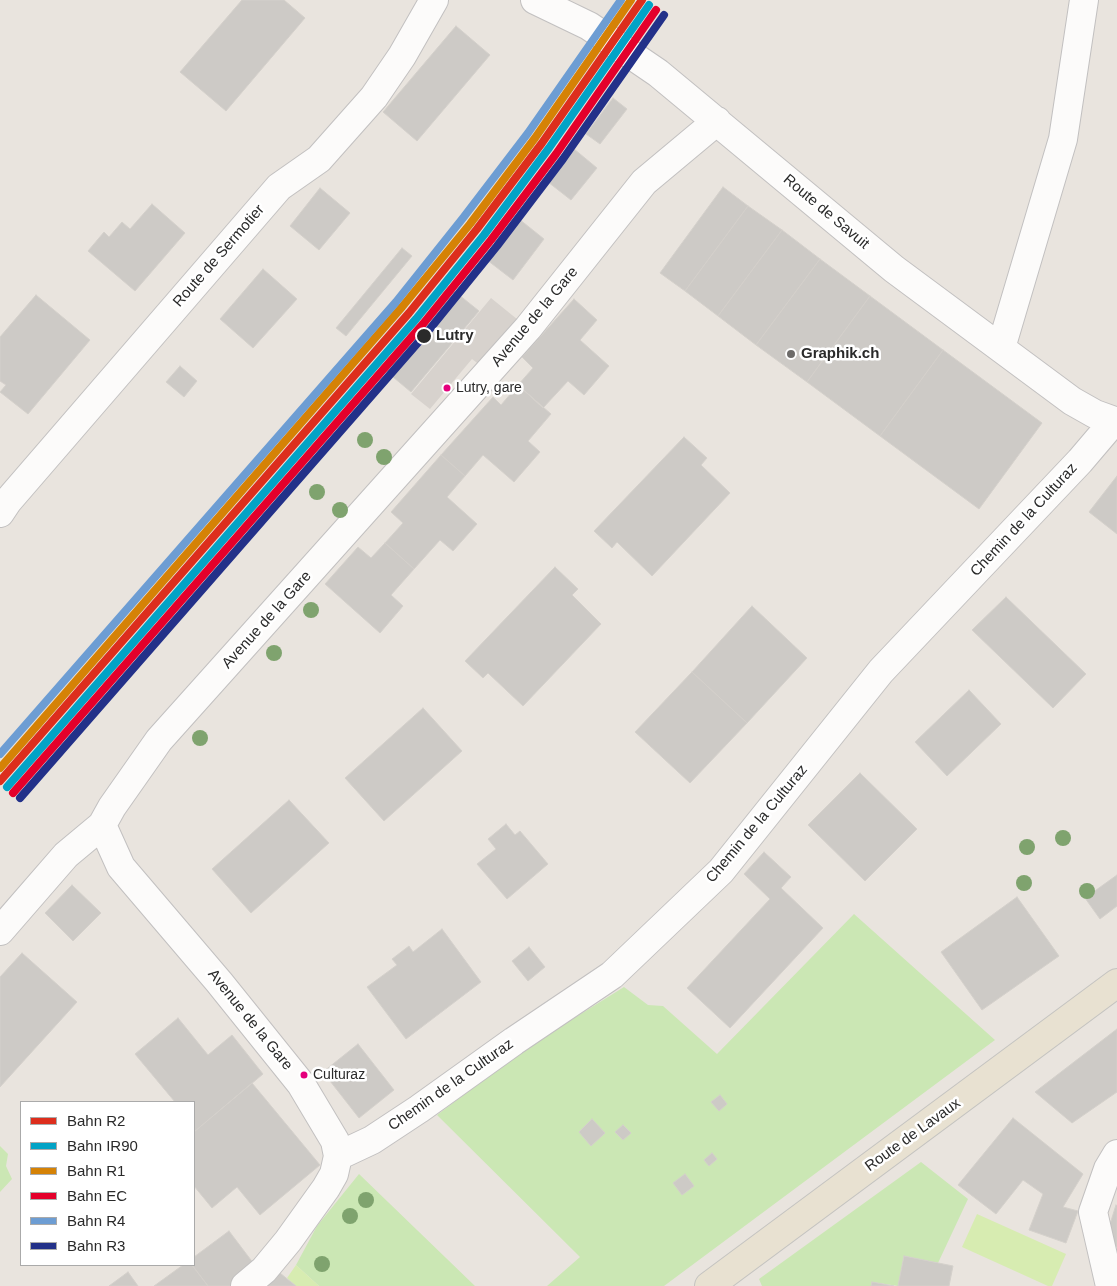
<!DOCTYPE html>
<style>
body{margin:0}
#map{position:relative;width:1117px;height:1286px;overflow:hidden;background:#e9e4de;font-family:Helvetica,sans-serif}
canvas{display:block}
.legend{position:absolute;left:20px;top:1101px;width:175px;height:165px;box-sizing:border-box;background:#fff;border:1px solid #aaa;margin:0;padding:6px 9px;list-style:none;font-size:15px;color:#2a2a2a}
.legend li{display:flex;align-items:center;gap:10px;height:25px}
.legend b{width:25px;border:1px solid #aaa}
</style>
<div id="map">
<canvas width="1117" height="1286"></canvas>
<ul class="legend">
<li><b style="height:6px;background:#dd2e1d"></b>Bahn R2</li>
<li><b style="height:6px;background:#02a3c6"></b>Bahn IR90</li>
<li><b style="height:6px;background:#d58206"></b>Bahn R1</li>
<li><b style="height:6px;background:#e4002b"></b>Bahn EC</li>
<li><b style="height:6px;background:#6d9dd3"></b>Bahn R4</li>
<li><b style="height:6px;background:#233189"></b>Bahn R3</li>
</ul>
</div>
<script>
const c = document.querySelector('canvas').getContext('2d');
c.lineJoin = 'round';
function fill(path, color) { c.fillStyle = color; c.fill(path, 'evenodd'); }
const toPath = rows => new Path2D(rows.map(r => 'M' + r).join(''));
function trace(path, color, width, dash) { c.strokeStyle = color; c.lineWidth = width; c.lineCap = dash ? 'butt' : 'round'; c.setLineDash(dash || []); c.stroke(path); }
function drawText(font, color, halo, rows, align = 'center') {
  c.font = font + ' Helvetica,sans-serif'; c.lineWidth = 5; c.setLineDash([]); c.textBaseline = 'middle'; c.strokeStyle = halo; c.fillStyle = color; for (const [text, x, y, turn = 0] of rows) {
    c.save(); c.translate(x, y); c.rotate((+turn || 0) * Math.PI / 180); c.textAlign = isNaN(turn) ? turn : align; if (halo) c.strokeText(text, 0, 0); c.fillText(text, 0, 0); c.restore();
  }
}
fill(toPath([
 [854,914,995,1040,664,1286,547,1286,580,1257,437,1115,523,1050,624,987,648,1005,663,1006,717,1054],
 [0,1146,8,1154,6,1166,12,1179,0,1192],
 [921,1162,968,1199,938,1263,904,1256,898,1286,872,1282,871,1286,762,1286,759,1279],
 [359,1174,475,1286,319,1286,296,1265,317,1226]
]), '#cbe7b4');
fill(toPath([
 [977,1214,1066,1254,1052,1286,1048,1286,962,1247],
 [296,1265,319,1286,296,1286,287,1278]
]), '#d7ecb1');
fill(toPath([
 [491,298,528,328,489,372,472,359,430,409,411,394]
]), '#d7d2cd');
const building = toPath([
 [242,0,284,0,305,18,226,111,180,72,242,0],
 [456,26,490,55,417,141,383,112,456,26],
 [613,98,627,109,600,144,586,134,613,98],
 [574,149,597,168,571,200,548,182,574,149],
 [723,187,748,206,685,291,660,273,723,187],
 [320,188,350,213,319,250,290,226,320,188],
 [152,204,185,233,135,291,88,251,104,232,109,237,122,222,130,229,152,204],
 [748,206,782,230,718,316,685,291,748,206],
 [519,219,544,239,513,280,487,260,519,219],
 [782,230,820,259,756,345,718,316,782,230],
 [402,248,412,256,346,336,336,328,402,248],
 [820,259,870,296,807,382,756,345,820,259],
 [263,269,297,299,253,348,220,319,263,269],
 [448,286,479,311,411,392,381,367,448,286],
 [36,295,90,340,28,414,0,392,6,385,0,381,0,337,36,295],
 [870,296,943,350,880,436,807,382,870,296],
 [574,299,597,320,580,340,609,366,584,395,568,381,543,408,518,385,533,368,522,357,574,299],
 [943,350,1042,423,979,509,880,436,943,350],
 [180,366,197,381,184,397,166,382,180,366],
 [518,385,551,414,528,441,540,452,514,482,483,455,465,476,441,455,493,397,501,405,518,385],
 [684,437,707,458,701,465,730,493,652,576,617,542,612,548,594,531,684,437],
 [441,455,465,476,447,497,477,524,453,551,440,540,414,569,385,543,403,523,391,512,441,455],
 [1117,476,1117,534,1089,512,1117,476],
 [385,543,414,569,391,595,403,606,380,633,325,584,358,547,371,558,385,543],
 [555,567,578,589,572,595,601,624,523,706,488,673,483,678,465,661,555,567],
 [1006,597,1086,674,1053,708,972,630,1006,597],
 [752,606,807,658,747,723,692,672,752,606],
 [692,672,747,723,690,783,635,732,692,672],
 [969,690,1001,724,947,776,915,742,969,690],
 [423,708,462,751,384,821,345,778,423,708],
 [860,773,917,829,865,881,808,825,860,773],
 [289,800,329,843,251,913,212,869,289,800],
 [506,824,515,835,520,831,548,864,507,899,477,864,496,849,488,839,506,824],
 [764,852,791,877,781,888,823,928,730,1028,687,988,770,899,744,874,764,852],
 [1117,875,1117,906,1100,919,1085,898,1117,875],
 [72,885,101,913,73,941,45,913,72,885],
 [1017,897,1059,956,982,1010,941,952,1017,897],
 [442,929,481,982,406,1039,367,987,397,965,392,959,409,946,413,952,442,929],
 [529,947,545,967,528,981,512,961,529,947],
 [22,953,77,1002,0,1087,0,977,22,953],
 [178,1018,208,1055,232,1035,263,1074,194,1132,194,1102,175,1102,135,1054,178,1018],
 [1117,1029,1117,1092,1072,1123,1035,1092,1117,1029],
 [358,1044,394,1090,359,1118,323,1072,358,1044],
 [252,1083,320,1165,260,1215,237,1187,212,1208,194,1186,194,1132,252,1083],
 [720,1095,727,1104,719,1111,711,1102,720,1095],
 [1013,1118,1083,1174,1063,1207,1078,1211,1066,1243,1029,1230,1043,1194,1023,1180,996,1214,958,1185,1013,1118],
 [592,1119,605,1133,591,1146,579,1132,592,1119],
 [623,1125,631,1133,623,1140,615,1132,623,1125],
 [712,1153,717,1159,709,1166,704,1160,712,1153],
 [685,1174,694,1186,682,1195,673,1183,685,1174],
 [1116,1205,1117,1206,1117,1247,1105,1240,1116,1205],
 [229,1231,257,1268,233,1286,208,1286,192,1265,194,1265,194,1257,229,1231],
 [904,1256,953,1266,949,1286,898,1286,904,1256],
 [183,1265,192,1265,208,1286,154,1286,183,1265],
 [275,1269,296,1286,259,1286,275,1269],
 [128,1272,138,1286,109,1286,128,1272],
 [872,1282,894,1286,871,1286,872,1282]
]);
fill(building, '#cdcac6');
trace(building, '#d4d0cb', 1);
const minor = toPath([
 [535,0,589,26,658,73,894,269,1072,401,1095,414,1117,422],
 [1001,348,1063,139,1084,0],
 [0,513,8,501,279,187,319,159,374,97,402,56,434,0],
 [102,825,121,867,219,982,301,1084,335,1141,338,1156,334,1174,326,1188,288,1241,264,1270,245,1286],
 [0,931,66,855,102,825,112,807,159,740,528,328,644,182,717,121],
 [338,1156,372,1140,419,1109,514,1041,612,975,721,871,881,671,1080,461,1114,421],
 [1110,1286,1093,1212,1108,1169,1117,1154]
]);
const major = toPath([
 [709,1286,1117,983]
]);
trace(minor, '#c2c0c0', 30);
trace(major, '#c4c3c0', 30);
trace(minor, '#fcfbfa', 28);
trace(major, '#e8e1d1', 28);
trace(toPath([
 [0,781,409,313,477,229,542,143,642,0]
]), '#dd2e1d', 8);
trace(toPath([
 [7,787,416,319,484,235,549,148,649,5]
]), '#02a3c6', 8);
trace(toPath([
 [0,768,402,307,470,224,535,138,631,0]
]), '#d58206', 8);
trace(toPath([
 [13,793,423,324,491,240,556,154,656,10]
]), '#e4002b', 8);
trace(toPath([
 [0,754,396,302,463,218,528,133,621,0]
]), '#6d9dd3', 8);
trace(toPath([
 [20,798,429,330,497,246,563,159,664,15]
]), '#233189', 8);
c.fillStyle = '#7fa36e';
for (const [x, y] of [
 [365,440],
 [384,457],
 [317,492],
 [340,510],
 [311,610],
 [274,653],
 [200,738],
 [1063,838],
 [1027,847],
 [1024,883],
 [1087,891],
 [366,1200],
 [350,1216],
 [322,1264]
]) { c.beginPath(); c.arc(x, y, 8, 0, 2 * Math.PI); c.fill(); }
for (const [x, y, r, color] of [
 [424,336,8,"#2a2a2a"],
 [791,354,5,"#6d6b69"],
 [447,388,4.5,"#e5007d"],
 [304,1075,4.5,"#e5007d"]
]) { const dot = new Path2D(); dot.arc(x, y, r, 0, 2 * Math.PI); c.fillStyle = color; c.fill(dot); trace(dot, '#fff', 2); }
drawText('14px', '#2a2a2a', '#fff', [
 ["Lutry, gare",456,388],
 ["Culturaz",313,1075]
], 'left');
drawText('15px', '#2a2a2a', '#fff', [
 ["Route de Savuit",826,212,40],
 ["Route de Sermotier",219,256,-49],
 ["Avenue de la Gare",535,317,-50],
 ["Chemin de la Culturaz",1024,520,-47],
 ["Avenue de la Gare",267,620,-48],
 ["Chemin de la Culturaz",757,824,-50],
 ["Avenue de la Gare",250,1020,51],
 ["Chemin de la Culturaz",451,1085,-35],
 ["Route de Lavaux",913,1135,-36]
]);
drawText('bold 15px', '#2a2a2a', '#fff', [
 ["Lutry",436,336]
], 'left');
drawText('bold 15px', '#2a2a2a', '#fff', [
 ["Graphik.ch",801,354]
], 'left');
</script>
